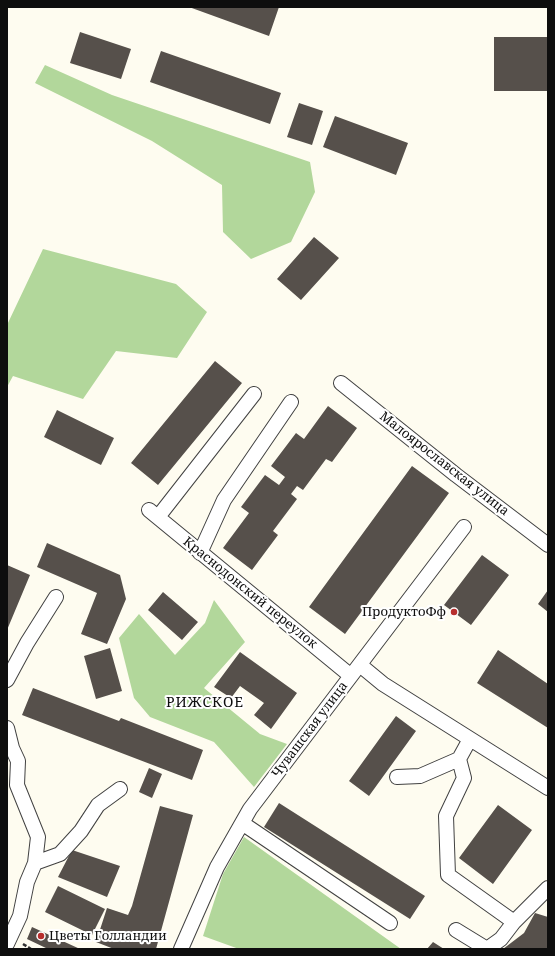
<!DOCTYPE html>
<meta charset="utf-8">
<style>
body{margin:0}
#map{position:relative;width:555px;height:956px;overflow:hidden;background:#fefcf0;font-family:"Noto Serif",serif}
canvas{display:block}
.frame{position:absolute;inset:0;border:8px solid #0e0e0e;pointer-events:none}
</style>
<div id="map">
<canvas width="555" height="956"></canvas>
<div class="frame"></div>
</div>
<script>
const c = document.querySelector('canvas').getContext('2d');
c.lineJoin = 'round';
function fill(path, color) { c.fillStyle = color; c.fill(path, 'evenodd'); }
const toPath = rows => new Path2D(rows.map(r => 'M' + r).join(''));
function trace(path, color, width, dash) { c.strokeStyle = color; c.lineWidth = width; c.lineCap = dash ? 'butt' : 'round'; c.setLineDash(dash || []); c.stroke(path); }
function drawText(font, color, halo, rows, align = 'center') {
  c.font = font + ' "Noto Serif",serif'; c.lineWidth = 4; c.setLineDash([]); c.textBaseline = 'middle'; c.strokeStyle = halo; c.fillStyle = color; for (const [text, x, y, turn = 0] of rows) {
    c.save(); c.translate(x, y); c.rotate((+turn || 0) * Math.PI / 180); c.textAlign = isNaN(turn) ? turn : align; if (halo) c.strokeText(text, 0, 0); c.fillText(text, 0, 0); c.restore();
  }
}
fill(toPath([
 [45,65,112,95,310,162,315,192,291,242,251,259,223,232,222,185,152,141,35,83],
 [43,249,176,284,207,312,177,358,116,351,83,399,13,376,7,387,7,325],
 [214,600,245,642,204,688,260,734,287,744,254,787,214,742,150,717,134,698,119,638,139,614,175,655,205,623],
 [244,837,401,949,239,949,203,936,223,874]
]), '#b2d79b');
fill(toPath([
 [189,7,279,7,269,36],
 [80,32,131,49,121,79,70,63],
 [494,37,548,37,548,91,494,91],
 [161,51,281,93,270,124,150,82],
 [299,103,323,111,312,145,287,137],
 [335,116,408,143,396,175,323,147],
 [314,237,339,258,301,300,277,279],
 [215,361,242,383,158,485,131,463],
 [328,406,357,428,332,462,326,459,303,490,297,486,291,494,297,499,273,531,278,535,252,570,223,548,249,513,241,507,265,475,279,485,285,477,271,466,296,433,304,439],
 [57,410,114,438,101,465,44,437],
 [412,466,449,493,345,634,309,607],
 [47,543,120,575,126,599,107,644,81,634,97,593,37,567],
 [482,555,509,575,471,625,444,605],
 [7,565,30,575,7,630],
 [548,590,548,612,538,604],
 [163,592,198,622,182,640,148,610],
 [110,648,122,691,96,699,84,656],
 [498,650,548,684,548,728,477,683],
 [240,652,297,693,271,729,254,715,264,703,240,686,231,698,214,687],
 [33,688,119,721,121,718,203,750,192,780,22,715],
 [396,716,416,731,369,796,349,781],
 [149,768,162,774,152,798,139,792],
 [279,803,425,896,410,919,264,827],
 [498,805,532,830,493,884,459,858],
 [160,806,193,815,156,949,114,949,96,942,107,908,128,915,132,906],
 [72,850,120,866,107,897,58,877],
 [58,886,105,909,92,935,45,912],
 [535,913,548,917,548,949,503,949,524,933],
 [32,927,80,949,48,949,27,939],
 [433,942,444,949,427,949]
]), '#56504b');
const minor = toPath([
 [341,383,456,475,548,545],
 [149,510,351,676],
 [158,517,254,394],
 [200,553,224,500,291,402],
 [360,665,383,684,548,788],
 [7,680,27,643,56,597],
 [7,728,12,748,18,761,17,785,38,837,35,863,27,882,20,916,7,944],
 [470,739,459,759,464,778,446,816,448,875,514,922,548,888],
 [397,777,420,776,459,759],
 [242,823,390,923],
 [35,863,60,854,81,831,98,805,120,789],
 [456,930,487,949,501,939,514,922],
 [181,949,217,867,250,809,464,527]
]);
trace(minor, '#414141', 16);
trace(toPath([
 [23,944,31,949]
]), '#303030', 2.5, [4, 2]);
trace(minor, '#fff', 14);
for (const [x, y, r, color] of [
 [454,612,4,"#b72e2d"],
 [41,936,4,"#b72e2d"]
]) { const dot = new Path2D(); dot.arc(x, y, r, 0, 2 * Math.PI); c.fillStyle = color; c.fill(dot); trace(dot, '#fff', 1.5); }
drawText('13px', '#0e0e0e', '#fff', [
 ["Малоярославская улица",444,464,38],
 ["Краснодонский переулок",250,593,39],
 ["Чувашская улица",310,730,-53]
]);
drawText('13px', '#0e0e0e', '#fff', [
 ["ПродуктоФф",446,612],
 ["Цветы Голландии",49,936,"left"]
], 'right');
c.letterSpacing = '1px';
drawText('14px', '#0e0e0e', '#fff', [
 ["РИЖСКОЕ",205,703]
]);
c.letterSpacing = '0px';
</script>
